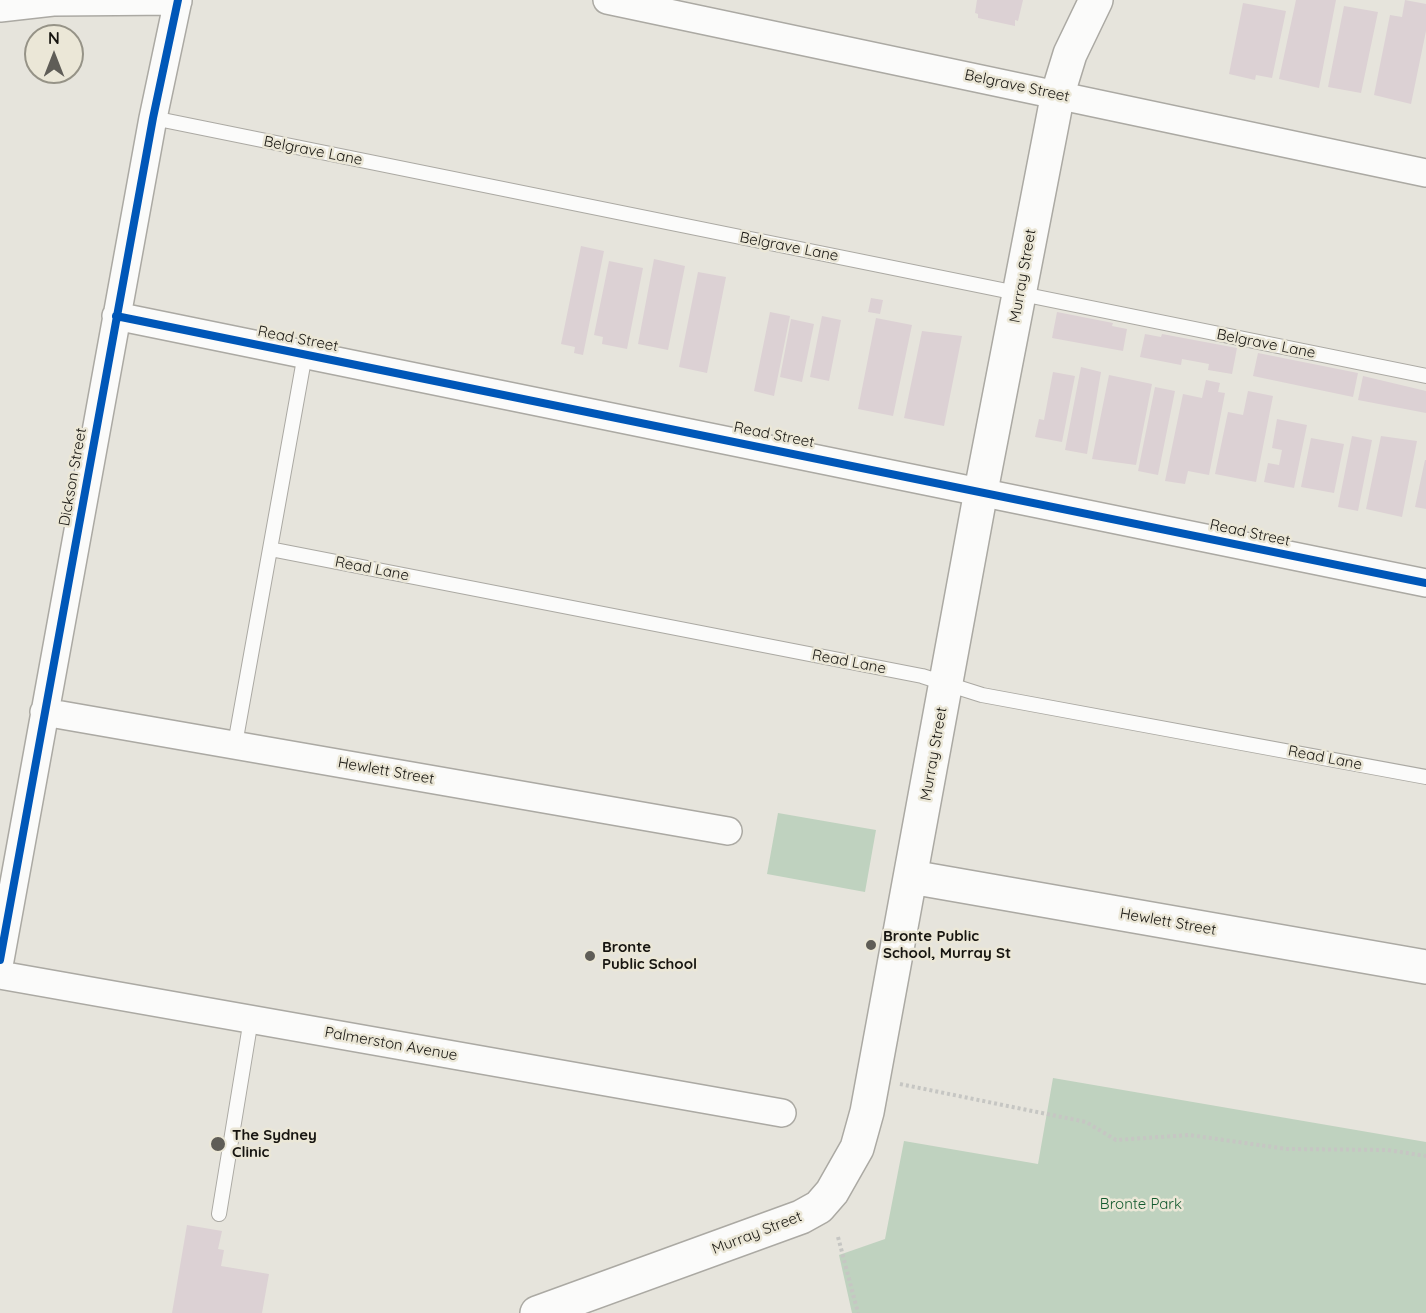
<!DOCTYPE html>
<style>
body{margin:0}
#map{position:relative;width:1426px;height:1313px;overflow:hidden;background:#e6e4dc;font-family:Quicksand,sans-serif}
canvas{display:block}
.north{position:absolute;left:24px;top:24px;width:60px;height:60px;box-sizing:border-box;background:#ebe7d7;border:2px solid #969387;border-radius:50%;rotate:0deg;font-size:16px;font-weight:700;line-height:24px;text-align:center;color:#171510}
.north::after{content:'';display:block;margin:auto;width:21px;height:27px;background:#5f5d57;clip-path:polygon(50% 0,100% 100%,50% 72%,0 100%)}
</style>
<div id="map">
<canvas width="1426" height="1313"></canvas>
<div class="north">N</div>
</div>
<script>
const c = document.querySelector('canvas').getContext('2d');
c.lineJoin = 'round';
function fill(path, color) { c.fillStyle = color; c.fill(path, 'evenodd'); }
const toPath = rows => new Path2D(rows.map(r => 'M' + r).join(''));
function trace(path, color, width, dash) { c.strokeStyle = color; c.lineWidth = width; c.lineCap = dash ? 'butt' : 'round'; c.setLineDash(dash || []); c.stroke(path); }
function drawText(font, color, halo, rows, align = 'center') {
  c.font = font + ' Quicksand,sans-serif'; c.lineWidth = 5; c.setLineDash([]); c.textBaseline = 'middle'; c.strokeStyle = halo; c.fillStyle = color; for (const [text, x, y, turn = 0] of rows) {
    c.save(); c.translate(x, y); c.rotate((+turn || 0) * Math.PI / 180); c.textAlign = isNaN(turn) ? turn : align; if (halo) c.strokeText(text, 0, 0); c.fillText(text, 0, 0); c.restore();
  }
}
fill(toPath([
 [778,813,876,830,865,892,767,874],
 [1053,1078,1426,1142,1426,1313,852,1313,839,1255,885,1239,904,1141,1038,1164]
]), '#bfd2bf');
fill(toPath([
 [977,0,1023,0,1018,21,1015,20,1015,26,978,18,978,14,975,13],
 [1296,0,1336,0,1319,88,1279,79],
 [1405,0,1426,4,1426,31,1411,104,1374,95,1390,15,1402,17],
 [1243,3,1286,11,1272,78,1256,75,1255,80,1229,74],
 [1344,6,1378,12,1361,93,1328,87],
 [581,246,604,251,583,355,574,353,575,347,561,344],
 [654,259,685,266,668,350,638,344],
 [609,261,643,268,627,349,602,344,603,337,594,335],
 [698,272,726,277,707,373,679,367],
 [871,298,883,300,880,314,868,312],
 [770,312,790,316,774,396,754,391],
 [1057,312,1113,323,1112,326,1127,329,1123,351,1052,338],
 [822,316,841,320,829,381,810,377],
 [876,318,912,325,893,416,858,409],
 [791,319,814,324,802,382,780,377],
 [922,331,962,336,944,426,904,418],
 [1145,334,1161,337,1162,334,1237,348,1232,374,1208,370,1209,364,1182,359,1181,365,1140,357],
 [1258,353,1358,373,1353,397,1253,376],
 [1081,367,1101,372,1087,454,1065,450],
 [1053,372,1075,376,1062,442,1035,437,1039,419,1044,420],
 [1109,375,1152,384,1136,465,1092,459],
 [1363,376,1426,391,1426,413,1358,400],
 [1206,380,1220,383,1218,392,1225,393,1209,475,1188,471,1185,484,1165,481,1183,394,1202,398],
 [1155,387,1175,391,1158,475,1138,471],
 [1248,391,1273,396,1256,482,1215,474,1228,412,1243,415],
 [1277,419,1307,425,1294,488,1264,482,1268,463,1279,465,1282,450,1272,448],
 [1352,436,1372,440,1358,511,1338,507],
 [1381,436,1417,441,1402,517,1366,509],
 [1311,438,1344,444,1334,493,1301,487],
 [1425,460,1426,460,1426,509,1415,507],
 [187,1225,222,1231,218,1249,224,1250,221,1266,269,1274,262,1313,172,1313]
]), '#dcd1d4');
const lane = toPath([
 [153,118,1426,376],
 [270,549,922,676,982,695,1426,777],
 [235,744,305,354],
 [219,1214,251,1019]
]);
const street = toPath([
 [607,0,1426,173],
 [0,8,53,2,178,1],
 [116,316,1426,583],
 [44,712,728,831],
 [0,960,153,118,178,0],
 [0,975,782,1113]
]);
const secondary = toPath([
 [911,877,1426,967],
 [537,1313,801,1217,819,1207,832,1192,857,1148,867,1112,981,491,1058,93,1070,54,1096,0]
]);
trace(lane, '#aba9a3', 16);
trace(street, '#aba9a3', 30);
trace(secondary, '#aba9a3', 36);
trace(toPath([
 [900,1084,1086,1122,1116,1140,1189,1135,1287,1149,1388,1150,1426,1156],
 [838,1237,858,1313]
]), '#c6c6c3', 4, [3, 3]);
trace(lane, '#fbfbfa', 14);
trace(street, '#fbfbfa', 27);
trace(secondary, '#fbfbfa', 33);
trace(toPath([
 [116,316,1426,583],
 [0,960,153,118,178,0]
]), '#0057b8', 8);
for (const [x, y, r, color] of [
 [871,945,6,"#5f5d57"],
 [590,956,6,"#5f5d57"],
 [218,1144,8,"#5f5d57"]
]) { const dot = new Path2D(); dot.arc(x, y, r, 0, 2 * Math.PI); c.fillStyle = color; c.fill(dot); trace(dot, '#ebe7d7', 2); }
drawText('15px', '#171510', '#ebe7d7', [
 ["Belgrave Street",1017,86,12],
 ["Belgrave Lane",313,151,11],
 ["Belgrave Lane",789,247,11],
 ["Murray Street",1023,276,-80],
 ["Read Street",298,339,11],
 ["Belgrave Lane",1266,344,11],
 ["Read Street",774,435,11],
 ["Dickson Street",73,477,-80],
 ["Read Street",1250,533,12],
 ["Read Lane",372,569,11],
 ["Read Lane",849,662,11],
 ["Murray Street",934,754,-80],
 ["Read Lane",1325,758,11],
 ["Hewlett Street",386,771,10],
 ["Hewlett Street",1168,922,10],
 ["Palmerston Avenue",391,1044,10],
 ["Murray Street",757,1233,-21]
]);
drawText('bold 15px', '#171510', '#ebe7d7', [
 ["Bronte Public",883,936],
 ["School, Murray St",883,953],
 ["Bronte",602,947],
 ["Public School",602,964],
 ["The Sydney",232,1135],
 ["Clinic",232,1152]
], 'left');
drawText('15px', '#12592d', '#ebe7d7', [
 ["Bronte Park",1141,1204]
]);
</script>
